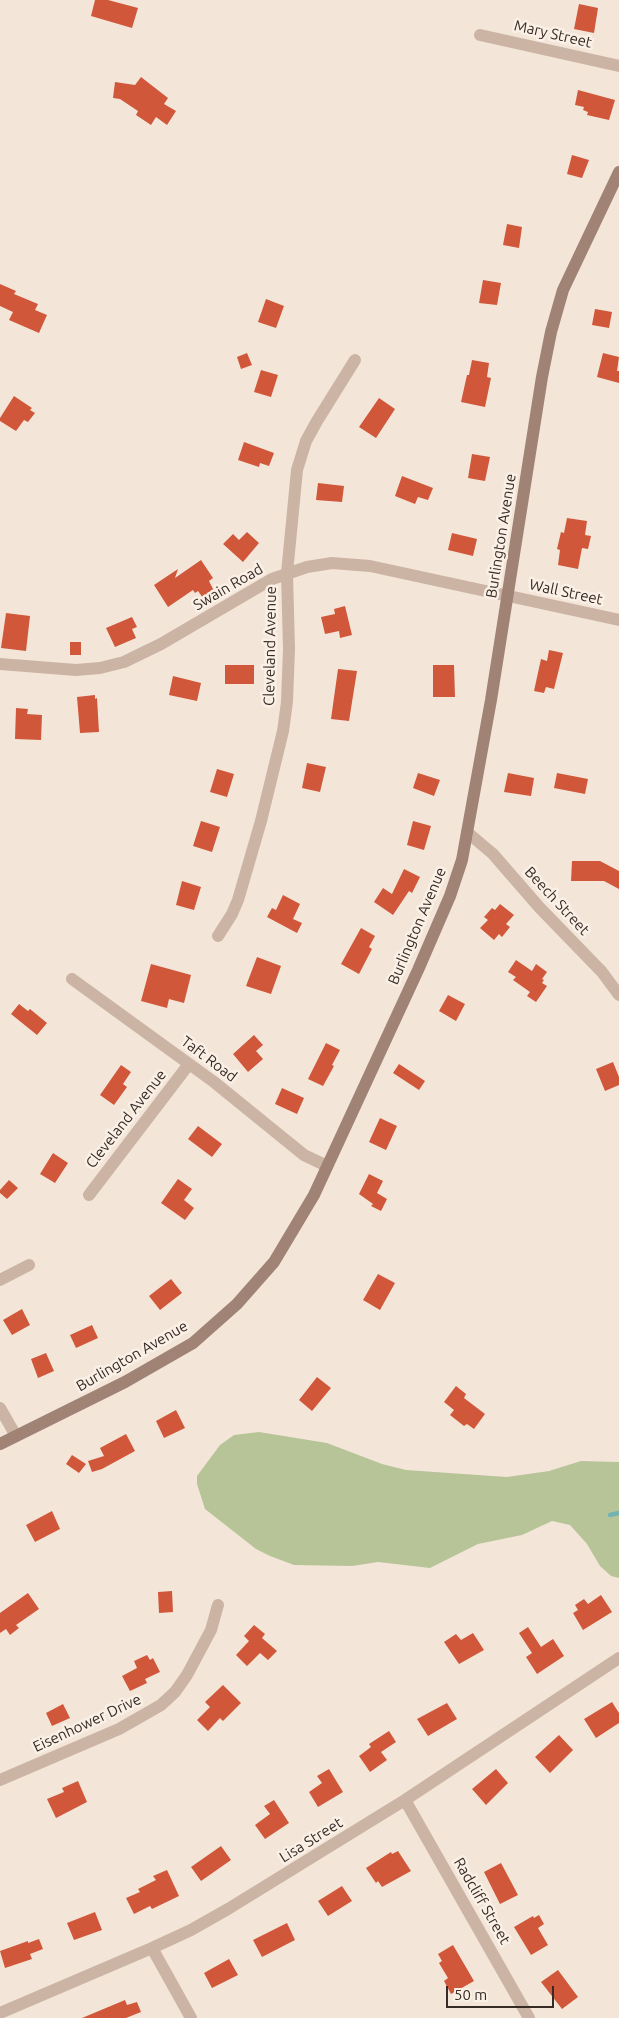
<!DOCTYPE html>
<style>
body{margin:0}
#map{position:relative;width:619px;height:2018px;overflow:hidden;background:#f3e6d9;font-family:Ubuntu,sans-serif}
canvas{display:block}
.scale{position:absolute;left:446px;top:1986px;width:108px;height:22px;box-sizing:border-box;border:2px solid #372b26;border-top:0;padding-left:6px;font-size:15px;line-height:18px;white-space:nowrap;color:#372b26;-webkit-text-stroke:4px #fbf0e6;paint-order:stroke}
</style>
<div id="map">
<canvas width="619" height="2018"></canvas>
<div class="scale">50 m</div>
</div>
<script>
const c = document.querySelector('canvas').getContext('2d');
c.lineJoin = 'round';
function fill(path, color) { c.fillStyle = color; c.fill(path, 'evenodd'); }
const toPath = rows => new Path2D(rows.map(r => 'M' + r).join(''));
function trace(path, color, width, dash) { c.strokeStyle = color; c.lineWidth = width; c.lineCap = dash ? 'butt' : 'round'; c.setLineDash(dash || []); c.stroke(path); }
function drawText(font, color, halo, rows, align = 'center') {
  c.font = font + ' Ubuntu,sans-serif'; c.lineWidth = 5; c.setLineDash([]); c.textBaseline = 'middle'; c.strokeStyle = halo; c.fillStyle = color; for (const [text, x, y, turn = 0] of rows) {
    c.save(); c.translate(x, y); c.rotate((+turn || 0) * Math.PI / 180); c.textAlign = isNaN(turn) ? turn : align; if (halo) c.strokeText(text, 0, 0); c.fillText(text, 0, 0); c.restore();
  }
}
fill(toPath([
 [259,1432,327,1443,382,1464,406,1470,507,1477,549,1471,581,1461,619,1462,619,1578,611,1576,600,1566,587,1544,570,1525,552,1521,522,1535,478,1544,430,1568,378,1562,352,1566,294,1565,270,1556,256,1549,205,1509,197,1484,197,1476,220,1445,234,1435]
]), '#b7c498');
trace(toPath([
 [610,1515,619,1513]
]), '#75b3b2', 4.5);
fill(toPath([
 [95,0,108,0,138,8,132,28,91,16],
 [579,4,598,8,594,33,574,29],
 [141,77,168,98,164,104,176,111,167,125,156,117,151,125,136,115,138,111,120,99,113,98,115,82,135,85],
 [578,90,615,100,609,120,587,115,588,112,583,110,584,107,575,105],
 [572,155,589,160,582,178,567,174],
 [507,224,522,227,519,248,503,245],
 [483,280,501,283,497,305,479,303],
 [0,284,16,291,14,294,38,304,35,310,47,315,39,333,9,320,13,312,0,306],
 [266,299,284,306,276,328,258,322],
 [595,309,612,312,609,328,592,325],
 [247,353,252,365,241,369,237,357],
 [603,353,619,357,617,371,619,371,619,383,597,377],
 [472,360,489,363,487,377,491,378,485,407,461,402,467,375,469,375],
 [261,370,278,375,271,397,254,392],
 [14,396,32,408,30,410,35,413,28,422,24,420,16,431,0,421,0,418],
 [379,398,395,409,376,438,359,427],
 [244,442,274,453,269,466,260,463,259,467,238,460],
 [472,454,490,457,485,481,468,478],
 [402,476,433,488,428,500,418,497,415,504,395,496],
 [318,483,344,486,342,502,316,500],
 [567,518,587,521,585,535,591,536,588,549,582,548,578,569,558,565,560,550,557,549,561,532,564,533],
 [247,532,259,543,243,562,223,544,233,534,239,540],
 [452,533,477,539,473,556,448,550],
 [201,560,213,578,209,581,214,591,203,598,198,591,195,593,193,590,168,607,154,585,178,569,175,578],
 [345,606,352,635,340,638,339,631,325,634,321,617,335,614,334,609],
 [6,613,30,616,26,651,1,648],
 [132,617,137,627,132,629,136,638,115,647,106,628],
 [70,642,81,642,81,655,70,655],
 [549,650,563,653,554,689,546,687,544,693,534,691,541,659,547,661],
 [225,665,254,665,254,684,225,684],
 [433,665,454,665,455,697,433,697],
 [338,669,357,671,349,721,331,719],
 [173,676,201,683,197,701,169,695],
 [95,695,95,699,97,698,99,732,80,733,77,697],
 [16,708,28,709,27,714,42,715,41,740,15,739],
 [307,763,326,767,320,792,302,788],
 [217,769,234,774,227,797,210,792],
 [418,773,440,780,434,796,413,788],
 [508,773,534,778,531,796,504,792],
 [557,773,588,779,585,794,554,788],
 [201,821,220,827,212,852,193,846],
 [413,821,431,826,424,850,407,845],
 [572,861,600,861,619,871,619,889,604,881,571,881],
 [404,869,420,877,412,893,409,891,393,915,374,902,383,888,392,894],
 [182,881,201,887,194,910,176,905],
 [283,895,300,904,293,919,302,923,297,933,267,917,272,908,276,910],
 [500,904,514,915,506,924,510,927,502,937,499,934,494,940,480,928,488,920,484,917,492,908,495,910],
 [361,928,375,936,369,947,372,949,359,974,341,964],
 [257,957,281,966,271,994,246,986],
 [516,960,532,971,536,964,547,972,542,979,544,980,542,983,547,986,536,1002,527,996,530,992,513,980,516,977,508,972],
 [151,964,191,975,184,1003,169,999,167,1008,141,1001],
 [448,995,465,1004,456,1021,439,1011],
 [19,1004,28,1011,30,1009,47,1023,37,1035,11,1014],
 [254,1035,263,1045,256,1051,263,1059,248,1072,233,1054],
 [326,1043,340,1050,332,1065,334,1066,323,1086,308,1079],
 [613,1062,619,1077,619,1085,605,1091,596,1069],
 [399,1064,425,1081,419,1090,393,1073],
 [121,1065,131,1072,123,1084,127,1087,114,1105,100,1095],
 [282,1088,304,1098,297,1114,275,1104],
 [380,1118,397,1126,386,1150,369,1142],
 [198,1126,222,1144,212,1157,188,1139],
 [53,1153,68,1163,55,1183,40,1174],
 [369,1174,383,1181,377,1193,387,1199,381,1211,371,1206,373,1204,359,1194],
 [178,1179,192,1189,184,1200,194,1208,185,1220,161,1203],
 [9,1180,18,1188,7,1199,0,1193,0,1190],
 [378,1274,395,1283,380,1310,363,1300],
 [171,1279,182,1293,160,1310,149,1296],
 [22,1309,30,1325,12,1335,3,1320],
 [92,1325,98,1338,76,1348,70,1335],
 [46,1353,54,1371,38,1378,31,1359],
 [317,1377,331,1388,312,1411,299,1400],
 [456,1386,466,1394,464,1398,485,1414,474,1429,467,1424,464,1426,450,1415,454,1410,444,1402],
 [176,1410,185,1428,164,1438,156,1421],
 [126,1434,135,1451,102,1469,92,1472,88,1461,104,1456,100,1448],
 [72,1455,86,1464,79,1473,66,1464],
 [52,1511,60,1529,35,1542,26,1525],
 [172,1591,173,1612,159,1613,158,1592],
 [28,1593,39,1609,16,1625,19,1628,10,1635,6,1629,0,1633,0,1613],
 [601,1595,612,1612,583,1630,573,1613,578,1610,575,1605,584,1599,588,1604],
 [254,1625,265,1634,262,1638,277,1651,268,1660,260,1653,247,1666,236,1655,249,1641,244,1636],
 [528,1627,541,1647,553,1639,564,1656,537,1674,526,1657,532,1653,519,1633],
 [473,1633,484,1650,459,1664,444,1642,456,1634,461,1640],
 [147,1655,150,1660,153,1658,160,1672,145,1679,147,1683,130,1691,122,1676,137,1668,134,1661],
 [223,1685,241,1703,223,1721,220,1718,208,1731,197,1720,210,1707,205,1702],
 [612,1702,619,1713,619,1723,596,1738,584,1719],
 [447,1703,457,1719,428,1736,417,1719],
 [63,1704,70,1718,52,1726,46,1713],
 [389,1731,396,1742,381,1752,387,1760,370,1772,359,1756,371,1747,369,1744],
 [559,1735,573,1750,550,1773,535,1757],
 [329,1769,343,1792,318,1807,309,1792,322,1783,317,1776],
 [496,1769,508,1783,486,1805,472,1789],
 [78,1781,87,1802,56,1818,47,1799,64,1792,62,1788],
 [274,1800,289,1823,265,1839,255,1825,270,1814,264,1806],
 [221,1846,231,1860,201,1881,191,1867],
 [398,1851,411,1871,382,1887,378,1881,376,1883,366,1868,391,1852,392,1854],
 [501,1863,518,1895,500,1904,484,1872],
 [167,1870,179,1896,152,1909,150,1906,134,1914,126,1898,140,1892,138,1889,156,1880,153,1876],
 [342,1886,352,1901,328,1916,318,1901],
 [95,1912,102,1930,74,1940,67,1923],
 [539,1915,544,1924,538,1928,548,1945,531,1955,514,1927,533,1916,534,1918],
 [287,1923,295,1940,262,1957,253,1940],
 [39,1939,43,1949,30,1954,32,1959,5,1968,0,1951,28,1941,28,1943],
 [453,1945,474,1981,451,1994,444,1981,448,1978,439,1963,442,1961,438,1954],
 [229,1959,238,1975,212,1988,204,1973],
 [558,1970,578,1997,562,2009,541,1982],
 [125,2000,127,2005,137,2002,141,2012,126,2018,82,2018]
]), '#d0573a');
trace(toPath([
 [480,35,619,66],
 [0,664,76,670,100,668,124,662,161,644,272,579,307,567,332,563,370,566,619,620],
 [467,832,493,854,539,907,602,972,619,995],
 [218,936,232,914,238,900,261,821,283,731,287,702,289,649,287,573,297,470,306,441,317,421,355,360],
 [72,979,214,1082,304,1155,327,1166],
 [89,1195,189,1064],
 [0,1280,29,1265],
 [0,1408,16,1436],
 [0,1780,119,1729,161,1705,175,1692,187,1675,211,1630,218,1605],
 [405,1800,529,2018],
 [152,1948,191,2018],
 [0,2013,152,1948,191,1930,228,1909,405,1800,619,1658]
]), '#ccb4a4', 12);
trace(toPath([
 [0,1444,125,1382,193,1343,237,1304,274,1262,314,1195,418,970,450,896,462,860,491,700,542,377,551,332,563,290,619,172]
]), '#a08375', 12);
drawText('15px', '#372b26', '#fbf0e6', [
 ["Mary Street",553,34,13],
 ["Burlington Avenue",501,536,-81],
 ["Swain Road",228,587,-30],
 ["Wall Street",566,592,12],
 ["Cleveland Avenue",270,646,-89],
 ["Beech Street",557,901,47],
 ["Burlington Avenue",417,926,-67],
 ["Taft Road",209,1059,37],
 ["Cleveland Avenue",126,1119,-52],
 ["Burlington Avenue",132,1356,-30],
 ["Eisenhower Drive",87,1723,-25],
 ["Lisa Street",311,1840,-32],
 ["Radcliff Street",482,1901,60]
]);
</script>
